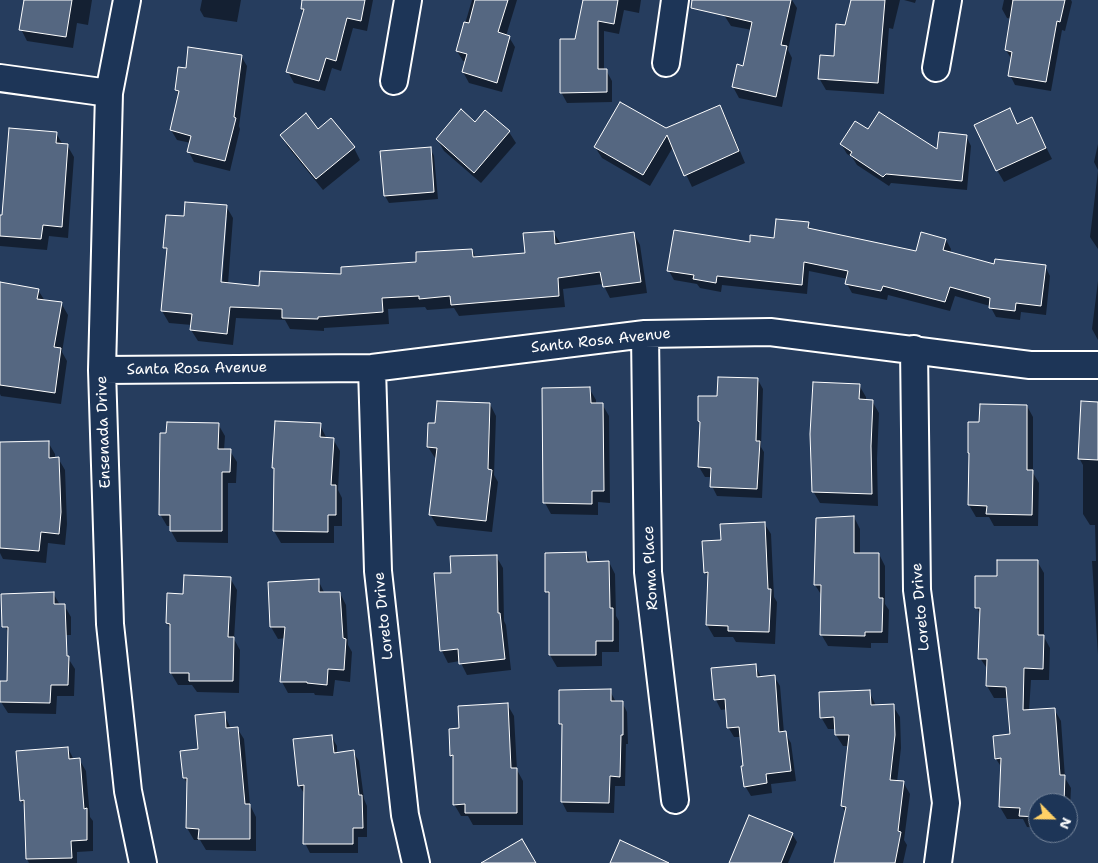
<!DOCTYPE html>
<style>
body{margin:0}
#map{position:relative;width:1098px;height:863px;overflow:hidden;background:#263d5e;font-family:"Shantell Sans",sans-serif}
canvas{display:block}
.north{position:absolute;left:1028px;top:793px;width:50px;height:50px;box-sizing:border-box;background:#1d3557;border:1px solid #77869a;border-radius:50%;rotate:113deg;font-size:14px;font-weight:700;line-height:20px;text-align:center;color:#fff}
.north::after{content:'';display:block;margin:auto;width:18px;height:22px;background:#ffd166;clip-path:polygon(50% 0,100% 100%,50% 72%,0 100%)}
</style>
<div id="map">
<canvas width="1098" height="863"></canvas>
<div class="north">N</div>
</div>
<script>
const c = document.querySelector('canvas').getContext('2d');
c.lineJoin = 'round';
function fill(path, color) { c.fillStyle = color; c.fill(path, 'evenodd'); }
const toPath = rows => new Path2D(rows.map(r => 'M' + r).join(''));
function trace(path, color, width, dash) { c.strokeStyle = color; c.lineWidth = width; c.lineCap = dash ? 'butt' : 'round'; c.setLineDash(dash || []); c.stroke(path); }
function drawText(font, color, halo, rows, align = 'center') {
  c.font = font + ' "Shantell Sans",sans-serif'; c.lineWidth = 4; c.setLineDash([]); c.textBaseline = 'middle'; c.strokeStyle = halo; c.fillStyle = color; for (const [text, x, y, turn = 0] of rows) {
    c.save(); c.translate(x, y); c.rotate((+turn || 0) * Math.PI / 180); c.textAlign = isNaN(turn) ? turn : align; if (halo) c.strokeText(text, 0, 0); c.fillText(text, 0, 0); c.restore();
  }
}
fill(toPath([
 [25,0,92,0,88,25,77,23,73,48,27,41,21,29],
 [202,0,241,0,237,22,204,17,200,10],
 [303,0,373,0,367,31,353,28,341,71,332,68,325,91,294,83,288,72,304,13,301,8],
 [472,0,517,0,506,36,509,37,515,47,502,92,469,83,463,72,466,62,463,61,457,51],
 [584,0,641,0,639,13,624,10,619,34,604,31,604,70,606,70,612,81,612,102,567,103,561,92,576,40],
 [728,0,792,0,797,8,788,50,792,58,782,107,739,98,733,87,744,67,752,30,731,26,724,15],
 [852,0,900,0,893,29,889,28,884,94,826,90,819,78,835,57,846,26],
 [904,0,916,0,915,3],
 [1004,0,1071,0,1072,2,1065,31,1062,30,1051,91,1015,85,1010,75,1012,60,1006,50,1012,19,1007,18,1002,9],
 [241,56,247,66,239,126,240,129,230,171,194,162,189,152,191,143,177,140,171,130,179,95,176,90,187,70],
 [719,106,726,118,745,163,692,187,673,147,650,186,602,158,595,147,666,129],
 [1032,119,1052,159,1004,182,997,170,1016,121,1018,125],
 [331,120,354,148,360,160,323,190,288,147,281,135,318,130],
 [475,123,509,132,516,143,481,183,444,151,437,139],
 [868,131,938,151,966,136,971,146,967,190,891,183,889,186,857,165,852,157,847,154,841,144],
 [56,133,63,145,67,145,74,157,68,238,49,236,47,250,0,246,0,216,3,217],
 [1098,144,1098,170,1094,162],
 [430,148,434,156,438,199,389,203,385,196],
 [1098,171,1098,249,1090,237],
 [226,206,233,218,228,284,261,288,418,263,472,250,476,258,526,254,553,232,561,244,634,234,640,245,647,293,610,298,603,284,563,289,565,307,459,316,454,308,427,310,425,307,388,309,389,324,324,328,324,331,290,329,285,320,236,318,233,345,198,341,191,330,192,325,169,323,162,311,168,253,165,247,185,217],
 [225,216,227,216,222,289,219,289],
 [808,223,811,230,917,253,946,240,951,249,950,254,995,266,1045,266,1050,276,1046,315,1021,312,1020,320,996,317,990,306,955,296,950,311,888,295,887,300,852,293,847,284,848,279,809,271,807,294,722,285,721,292,700,288,697,284,674,280,669,271,751,243,775,239],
 [1098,281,1098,340,1092,329],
 [38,290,45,301,61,303,68,315,62,352,67,361,61,404,1,396,0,394,0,298],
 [758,380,763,389,761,447,764,452,762,498,717,496,712,486,712,477,705,477,699,467,701,426,699,421,718,398],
 [859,385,866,397,866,401,872,401,879,413,877,459,878,506,820,503,813,491],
 [589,388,596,400,596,405,602,404,609,416,610,503,598,502,598,515,551,514,545,503],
 [1098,403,1098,655,1092,561,1096,561,1095,525,1090,525,1083,514,1083,465,1079,458],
 [490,404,496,416,494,475,498,482,492,532,437,526,430,514,437,459,435,458,428,447,437,424],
 [1027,406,1033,417,1033,473,1039,483,1038,526,994,526,989,517,976,517,969,505,970,456,969,453,980,423],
 [218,424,225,436,224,450,230,451,237,462,236,483,228,483,228,543,177,542,171,531,171,526,167,526,160,514],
 [320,425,327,439,333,439,340,451,338,490,342,498,342,526,334,526,334,543,281,543,274,531,275,472,273,468],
 [48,442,55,454,55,459,58,458,65,470,67,524,65,545,48,543,46,563,3,559,0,553,0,444],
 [854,517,860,529,860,554,879,554,885,566,885,604,889,610,888,643,871,643,871,648,828,646,821,634,822,596,815,585],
 [764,523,771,534,774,597,777,602,775,644,736,642,733,637,714,637,707,625,709,578,705,572,722,541],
 [586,553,591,563,609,562,615,574,616,616,619,621,619,652,602,652,602,666,557,667,550,655,551,598,547,592],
 [496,556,503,568,504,621,506,625,511,670,467,675,460,661,448,663,442,651,436,575,452,574],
 [1037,561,1044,573,1044,637,1050,648,1049,680,1031,680,1029,711,1054,709,1061,721,1065,778,1071,788,1069,830,1068,803,1038,803,1038,828,1027,827,1023,819,1007,819,1000,807,1002,768,996,759,1011,736,1008,698,994,698,987,686,988,670,980,658,981,616,977,608,977,577,998,577],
 [230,578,237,590,234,639,240,650,239,693,197,692,192,685,178,685,171,673,171,630,167,623,184,595],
 [318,580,325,594,340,593,346,605,348,645,352,652,350,682,335,680,333,696,315,695,314,693,288,693,282,682,286,638,278,639,271,627],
 [53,593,60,605,64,605,71,617,71,635,10,635,3,623],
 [68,658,75,669,74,696,57,696,56,714,8,713,1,702,8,682],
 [755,665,761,677,774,676,780,686,784,733,785,733,791,743,796,781,771,784,772,793,751,796,745,786,745,767,741,737,734,737,728,727,727,709,721,710,716,700],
 [610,691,616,702,622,702,627,712,628,744,626,744,625,786,615,786,614,813,567,812,562,802,563,729,560,724,560,692],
 [869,691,876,706,893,706,900,717,901,748,897,782,903,782,910,794,904,840,907,845,903,863,836,863,846,813,842,806,849,746,843,746,836,735,836,729,828,729,821,717],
 [507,704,514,716,517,770,523,781,523,825,473,825,468,816,461,816,454,804,454,761,451,755,460,729],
 [224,714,231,729,237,728,244,739,250,805,256,817,256,851,206,850,200,840,194,840,187,828,188,785,184,778,199,750],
 [331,736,337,746,337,754,353,752,359,761,364,799,367,806,367,837,358,837,358,853,310,853,305,843,305,795,299,785],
 [68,748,74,760,79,759,86,771,90,817,93,821,93,851,77,852,77,863,29,863,27,859,25,807,21,800],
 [792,834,797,842,788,863,734,863]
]), '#0007');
const building = toPath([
 [24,0,72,0,66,37,19,30,24,0],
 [302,0,365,0,361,21,347,18,336,61,326,58,319,81,286,72,304,9,301,9,302,0],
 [475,0,508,0,498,32,510,36,497,83,462,72,467,54,456,51,464,22,469,23,475,0],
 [583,0,618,0,614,24,598,21,598,69,607,69,607,92,560,93,560,39,575,39,583,0],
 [692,0,791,0,781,45,787,46,776,97,732,87,737,64,743,66,752,22,691,8,692,0],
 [851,0,885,0,878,83,818,79,820,55,834,56,836,24,845,25,851,0],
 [1013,0,1065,0,1060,22,1057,21,1046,82,1008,76,1012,52,1005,50,1013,0],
 [188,47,242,55,234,117,236,118,225,161,187,152,191,136,170,130,179,91,175,90,178,67,186,68,188,47],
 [620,102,666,128,720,105,739,151,684,176,667,135,643,175,594,147,620,102],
 [1010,108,1017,124,1032,117,1046,148,996,171,974,125,1010,108],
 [461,109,475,122,485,110,510,131,474,173,436,139,461,109],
 [879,112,937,149,939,132,967,135,962,181,886,174,883,177,850,155,852,152,840,144,855,121,868,129,879,112],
 [306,113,318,129,331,118,355,147,316,179,280,135,306,113],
 [9,128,57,132,56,143,68,144,62,227,43,225,41,239,0,236,0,215,2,215,9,128],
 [431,147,434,192,384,196,380,151,431,147],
 [185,202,227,205,221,282,259,286,260,271,341,274,341,267,416,262,416,252,472,249,473,257,525,253,523,233,554,231,555,244,634,232,641,282,603,287,600,272,558,278,559,296,451,305,450,296,419,299,419,296,382,298,383,312,318,317,318,319,282,318,282,309,230,307,227,334,190,330,192,314,161,311,167,248,163,248,166,215,184,216,185,202],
 [776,219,809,222,808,228,916,251,921,232,946,239,943,250,994,264,995,259,1046,265,1041,306,1016,303,1015,311,989,308,990,298,950,287,945,302,883,286,881,291,845,284,848,271,804,262,802,285,717,276,716,283,693,279,694,275,667,271,674,230,750,242,750,235,774,238,776,219],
 [0,282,39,289,37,299,62,302,54,347,61,348,55,393,0,385,0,282],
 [718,377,758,378,756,441,760,441,757,489,710,487,711,468,698,467,700,422,698,421,698,396,717,396,718,377],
 [813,382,860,384,859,399,873,400,871,446,872,494,812,492,810,434,813,382],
 [590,387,591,403,603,403,604,491,592,491,592,504,543,503,542,388,590,387],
 [437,401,490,403,488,469,492,470,486,521,429,515,437,448,427,447,428,423,435,423,437,401],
 [1081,401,1098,402,1098,460,1078,459,1081,401],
 [980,404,1027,405,1027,470,1033,470,1032,515,986,514,987,506,968,505,969,453,968,453,968,422,979,422,980,404],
 [275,421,321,423,320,437,334,438,331,485,336,485,336,515,328,515,328,532,273,531,274,468,272,468,275,421],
 [167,422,219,423,218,449,231,449,230,472,222,472,222,531,170,531,170,515,159,515,160,433,166,433,167,422],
 [49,441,49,458,59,457,61,512,59,534,41,532,39,551,0,548,0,442,49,441],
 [854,516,854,553,879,553,879,598,883,598,882,632,865,632,865,636,820,635,821,585,814,585,816,518,854,516],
 [765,522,768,589,771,589,769,632,728,631,728,626,706,625,708,572,704,573,702,541,721,540,720,524,765,522],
 [586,552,587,562,609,561,610,608,613,608,613,641,596,641,596,655,549,655,549,592,545,592,545,553,586,552],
 [497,555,498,613,500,613,505,659,459,664,458,649,440,651,434,573,451,573,450,556,497,555],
 [997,560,1038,560,1038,635,1044,635,1043,669,1024,668,1023,710,1055,708,1060,775,1065,775,1064,803,1038,803,1038,817,1019,816,1020,808,999,807,1001,758,995,759,993,736,1010,734,1006,687,986,686,987,659,978,659,980,608,975,608,975,576,997,576,997,560],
 [184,575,231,577,228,637,234,637,233,681,189,681,189,673,170,673,170,624,166,623,167,593,183,594,184,575],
 [319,579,319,592,340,592,343,638,346,639,344,670,328,669,327,685,307,683,307,682,280,682,285,627,270,627,268,582,319,579],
 [54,592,54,604,65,604,67,656,69,656,68,685,51,685,50,703,0,702,0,681,7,681,8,627,2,627,1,594,54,592],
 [756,664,757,677,775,675,779,732,786,731,791,771,766,774,767,783,744,787,741,766,743,766,739,727,727,728,725,699,714,700,711,668,756,664],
 [611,689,611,701,623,701,623,735,621,735,620,777,610,776,609,803,561,802,562,724,559,724,559,690,611,689],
 [870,690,871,705,894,704,895,735,890,780,904,781,898,831,901,832,895,863,834,863,846,807,841,806,849,735,835,735,834,717,820,718,819,692,870,690],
 [508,703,511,768,517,768,517,813,465,813,465,804,453,805,453,755,450,756,449,729,459,728,458,706,508,703],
 [225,712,226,728,238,727,245,804,250,804,250,839,198,839,199,829,186,828,187,778,183,778,180,751,198,749,195,715,225,712],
 [332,735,334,753,354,750,359,795,362,795,363,828,353,828,353,844,303,844,304,785,298,786,293,739,332,735],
 [68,747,69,759,80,758,84,809,87,808,87,840,71,841,72,858,26,859,24,800,20,801,16,751,68,747],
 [749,815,793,833,781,863,729,863,749,815],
 [522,839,536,863,481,863,522,839],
 [620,840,669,863,610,863,620,840]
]);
fill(building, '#556781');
trace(building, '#fff', 1);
const street = toPath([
 [127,0,109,93,102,370,110,624,128,791,143,863],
 [666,63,675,0],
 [936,68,948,0],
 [0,78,109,93],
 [394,81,408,0],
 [645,334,648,572,675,800],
 [914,349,917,590,946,803,938,863],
 [372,368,378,571,405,815,416,863],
 [102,370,372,368,645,334,770,332,1030,365,1098,365]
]);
trace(street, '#fff', 30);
trace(street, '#1d3557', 26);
drawText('15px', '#fff', '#1d3557', [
 ["Santa Rosa Avenue",601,341,-6],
 ["Santa Rosa Avenue",197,369,-1],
 ["Ensenada Drive",104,432,-92],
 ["Roma Place",651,568,-93],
 ["Loreto Drive",921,607,-95],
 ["Loreto Drive",384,616,-96]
]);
</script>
